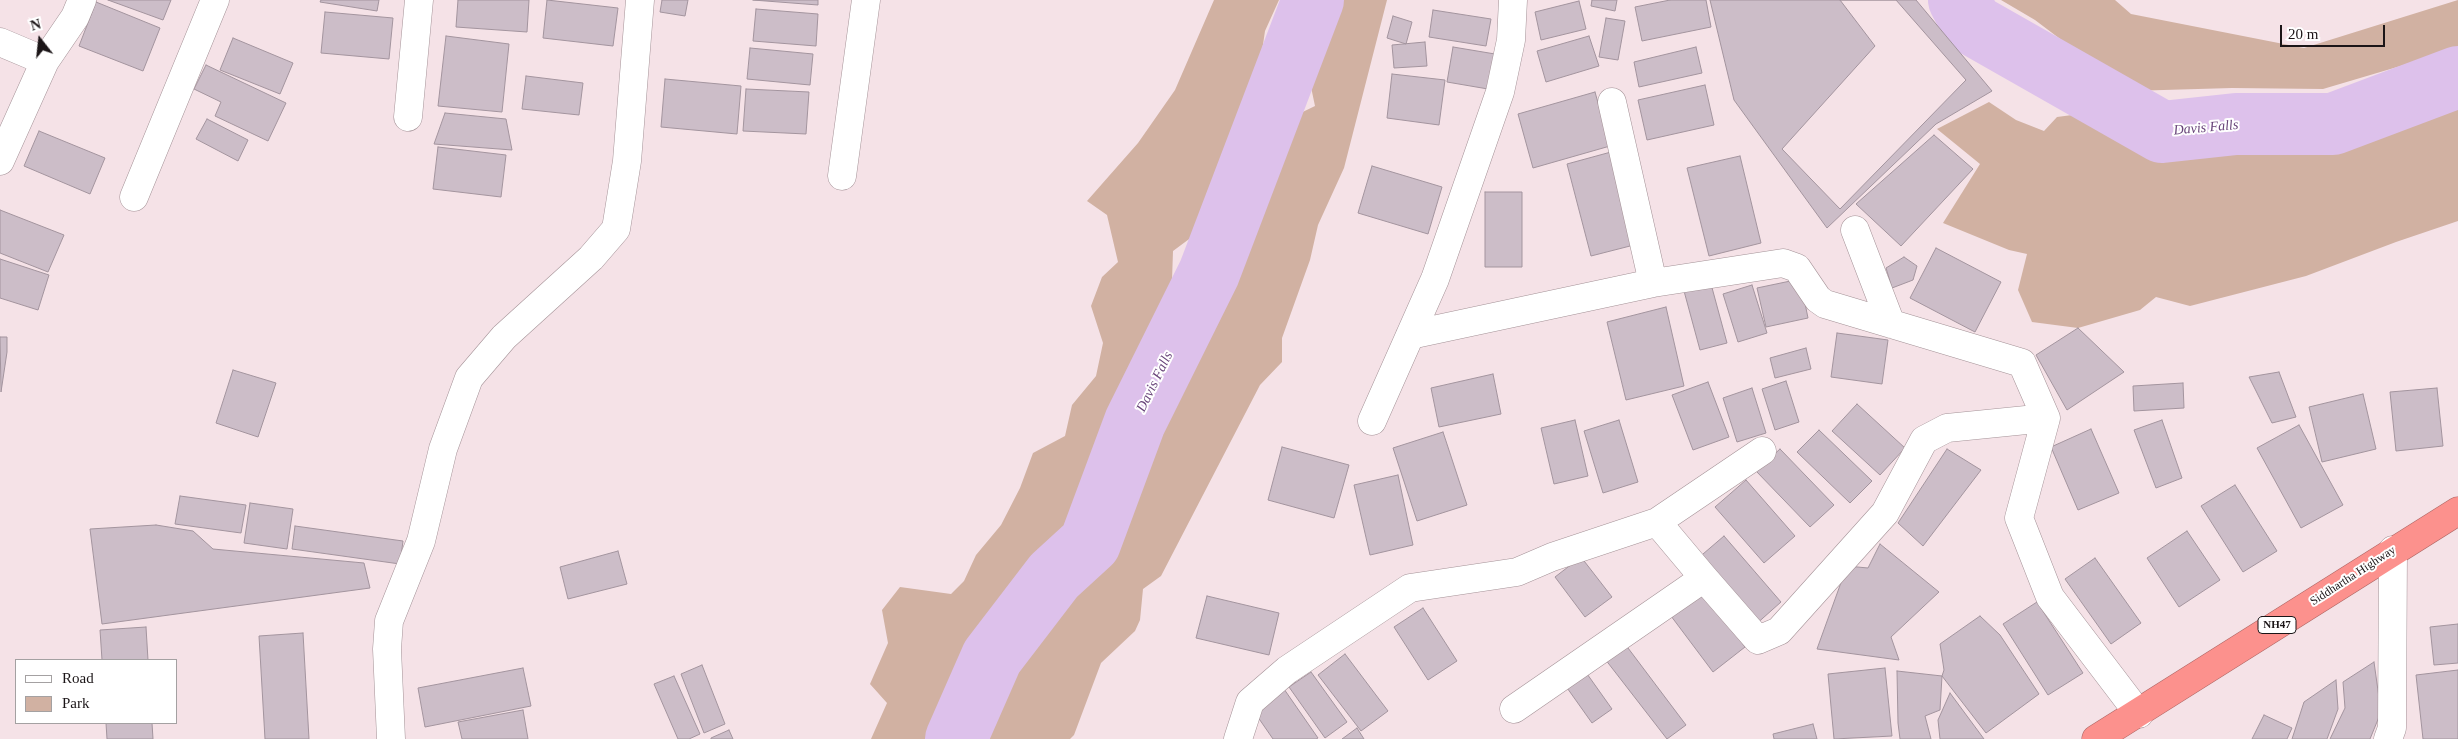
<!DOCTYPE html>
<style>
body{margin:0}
#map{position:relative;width:2458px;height:739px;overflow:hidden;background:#f5e2e7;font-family:"Times New Roman",serif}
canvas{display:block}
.legend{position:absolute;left:15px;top:659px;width:162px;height:65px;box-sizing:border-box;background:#fff;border:1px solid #a4a1a2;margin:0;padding:6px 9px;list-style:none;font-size:15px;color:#1b1517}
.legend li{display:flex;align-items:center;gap:10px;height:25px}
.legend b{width:25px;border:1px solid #a4a1a2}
.north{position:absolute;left:15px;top:15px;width:50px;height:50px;-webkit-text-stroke:4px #fff;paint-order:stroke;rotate:344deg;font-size:14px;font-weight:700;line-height:20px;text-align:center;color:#1b1517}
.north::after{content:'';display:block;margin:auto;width:18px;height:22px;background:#1b1517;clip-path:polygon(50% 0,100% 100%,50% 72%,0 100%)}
.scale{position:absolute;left:2280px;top:25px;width:105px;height:22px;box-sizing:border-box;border:2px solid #1b1517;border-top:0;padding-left:6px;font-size:15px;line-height:18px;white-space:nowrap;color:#1b1517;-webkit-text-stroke:4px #fff;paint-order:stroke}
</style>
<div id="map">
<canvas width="2458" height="739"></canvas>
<ul class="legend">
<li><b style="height:6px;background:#fff"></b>Road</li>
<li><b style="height:14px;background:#d1b1a2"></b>Park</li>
</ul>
<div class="north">N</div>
<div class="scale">20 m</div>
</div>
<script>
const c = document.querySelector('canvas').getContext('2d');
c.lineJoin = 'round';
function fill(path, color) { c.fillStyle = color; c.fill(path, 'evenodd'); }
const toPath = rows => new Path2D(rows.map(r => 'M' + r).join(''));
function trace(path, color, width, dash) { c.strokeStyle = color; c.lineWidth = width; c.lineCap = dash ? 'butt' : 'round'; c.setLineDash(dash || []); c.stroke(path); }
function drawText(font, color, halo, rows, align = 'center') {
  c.font = font + ' "Times New Roman",serif'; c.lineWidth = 4; c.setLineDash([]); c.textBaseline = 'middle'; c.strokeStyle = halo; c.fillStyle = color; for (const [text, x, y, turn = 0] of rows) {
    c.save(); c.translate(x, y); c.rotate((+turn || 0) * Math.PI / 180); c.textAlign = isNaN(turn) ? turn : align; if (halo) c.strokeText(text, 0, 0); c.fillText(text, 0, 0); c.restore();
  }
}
fill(toPath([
 [1214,0,1279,0,1265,31,1255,99,1238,182,1204,228,1173,251,1170,340,1151,375,1115,425,1111,450,1082,542,1017,583,977,641,955,705,935,739,871,739,887,703,870,684,888,643,882,610,900,587,951,594,964,581,976,555,1001,525,1020,488,1033,453,1065,436,1072,405,1096,376,1103,343,1091,306,1102,277,1118,262,1107,215,1087,201,1138,143,1175,90],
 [1324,0,1387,0,1344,168,1318,225,1310,260,1282,338,1282,362,1260,385,1161,576,1143,589,1140,620,1135,631,1101,663,1074,735,1070,739,971,739,987,701,994,673,1031,631,1077,592,1061,581,1068,570,1086,555,1108,515,1145,474,1145,456,1157,433,1173,380,1197,347,1223,271,1251,230,1280,123,1315,106,1311,87,1298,55,1318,22],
 [2001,0,2115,0,2131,14,2304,48,2458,0,2458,49,2323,89,2232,88,2129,91,2035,20],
 [2458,81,2458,221,2396,242,2306,276,2190,306,2156,297,2140,310,2078,328,2032,322,2018,290,2027,254,2009,250,1943,223,1980,164,1937,129,1989,102,2016,120,2044,131,2057,117,2095,112,2162,142,2188,144,2219,130,2238,132,2280,152,2323,144,2346,129,2385,110,2437,93]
]), '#d1b1a2');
trace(toPath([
 [1959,0,1972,24,2162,132,2236,124,2333,124,2458,77],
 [956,739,992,657,1054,576,1090,543,1135,422,1209,273,1313,0]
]), '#ddc1eb', 62);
const building = toPath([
 [108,0,171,0,163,20,108,0],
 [321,0,379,0,377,11,320,2,321,0],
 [458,0,529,0,527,32,456,27,458,0],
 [547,0,618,8,613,46,543,38,547,0],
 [662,0,688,0,685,16,660,12,662,0],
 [753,0,818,0,818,5,753,0],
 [1592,0,1617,0,1615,11,1591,6,1592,0],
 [1670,0,1706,0,1711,27,1642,41,1635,7,1670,0],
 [1710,0,1916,0,1992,91,1936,124,1827,228,1734,100,1710,0],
 [1840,0,1896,0,1966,80,1840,209,1782,149,1875,46,1840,0],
 [1579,1,1586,29,1541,40,1535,12,1579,1],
 [96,2,160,28,143,71,79,46,96,2],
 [756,9,818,14,816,46,753,41,756,9],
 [1433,10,1491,19,1486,46,1429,37,1433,10],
 [325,12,393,18,389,59,321,53,325,12],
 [1393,16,1412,22,1406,44,1387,38,1393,16],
 [1606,18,1625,21,1618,60,1599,57,1606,18],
 [446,36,509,44,502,112,438,106,446,36],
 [1589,36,1599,66,1546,82,1537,51,1589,36],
 [233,38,293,63,280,94,220,70,233,38],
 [1425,42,1427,66,1394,68,1392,45,1425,42],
 [1453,47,1495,54,1488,89,1447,82,1453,47],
 [1696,47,1702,73,1639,87,1634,62,1696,47],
 [750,48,813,54,810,85,747,79,750,48],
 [206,65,286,103,268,141,215,116,221,102,194,89,206,65],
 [1392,74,1445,80,1439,125,1387,118,1392,74],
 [526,76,583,83,579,115,522,109,526,76],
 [665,79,741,86,737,134,661,127,665,79],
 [1705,85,1714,125,1647,140,1638,100,1705,85],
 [746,89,809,92,806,134,743,131,746,89],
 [1595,92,1610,146,1533,168,1518,114,1595,92],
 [445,113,506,119,512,150,434,144,445,113],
 [207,119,248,140,238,161,196,139,207,119],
 [39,131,105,158,90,194,24,166,39,131],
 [1934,135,1973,169,1901,246,1856,204,1934,135],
 [438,147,506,155,501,197,433,189,438,147],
 [1611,152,1634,245,1591,256,1567,164,1611,152],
 [1740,156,1761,243,1709,256,1687,168,1740,156],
 [1372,166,1442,187,1428,234,1358,213,1372,166],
 [1485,192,1522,192,1522,267,1485,267,1485,192],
 [0,210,64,235,48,272,0,253,0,210],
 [1936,248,2001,282,1975,332,1910,298,1936,248],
 [1904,257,1917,266,1913,280,1892,288,1886,268,1904,257],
 [0,259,49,275,38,310,0,298,0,259],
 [1800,279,1808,318,1766,327,1757,288,1800,279],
 [1711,284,1727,343,1700,350,1684,291,1711,284],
 [1752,285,1767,333,1738,342,1723,294,1752,285],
 [1666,307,1684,386,1626,400,1607,322,1666,307],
 [2078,328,2124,372,2067,410,2036,355,2078,328],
 [1837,333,1888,340,1882,384,1831,377,1837,333],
 [0,337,7,337,7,352,1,392,0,337],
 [1806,348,1811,369,1775,378,1770,358,1806,348],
 [233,370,276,383,258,437,216,423,233,370],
 [2279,372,2296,417,2272,423,2249,377,2279,372],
 [1493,374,1501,414,1439,427,1431,388,1493,374],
 [1786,381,1799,422,1775,430,1762,389,1786,381],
 [1708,382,1729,437,1693,450,1672,395,1708,382],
 [2183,383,2184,408,2134,411,2133,386,2183,383],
 [1752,388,1766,433,1737,442,1723,398,1752,388],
 [2437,388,2443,446,2396,451,2390,392,2437,388],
 [2363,394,2376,449,2322,462,2309,407,2363,394],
 [1857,404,1905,448,1880,475,1832,431,1857,404],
 [1575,420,1588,476,1554,484,1541,428,1575,420],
 [1619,420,1638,482,1603,493,1584,431,1619,420],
 [2162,420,2182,478,2156,488,2134,430,2162,420],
 [2299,425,2343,505,2301,528,2257,448,2299,425],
 [2091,429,2119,493,2078,510,2051,447,2091,429],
 [1819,430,1872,481,1850,503,1797,452,1819,430],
 [1443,432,1467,505,1417,521,1393,448,1443,432],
 [1282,447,1349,465,1334,518,1268,500,1282,447],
 [1780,449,1834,505,1810,527,1756,471,1780,449],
 [1947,449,1981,470,1923,546,1898,523,1947,449],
 [1398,475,1413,545,1370,555,1354,485,1398,475],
 [1746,480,1795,536,1764,563,1715,507,1746,480],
 [2235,485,2277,551,2243,572,2201,506,2235,485],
 [180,496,246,505,241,533,175,524,180,496],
 [250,503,293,509,287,549,244,543,250,503],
 [156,525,193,531,213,549,364,563,370,588,102,624,90,529,156,525],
 [295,526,403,541,400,564,292,549,295,526],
 [2187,531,2220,580,2179,607,2147,558,2187,531],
 [1724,536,1781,602,1754,626,1696,560,1724,536],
 [1880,544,1939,592,1891,637,1899,660,1817,649,1847,566,1868,568,1880,544],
 [618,551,627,584,568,599,560,567,618,551],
 [1581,557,1612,597,1585,617,1555,577,1581,557],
 [2095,558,2141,623,2111,644,2065,579,2095,558],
 [1701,588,1745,647,1713,672,1668,612,1701,588],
 [1207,596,1279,613,1269,655,1196,638,1207,596],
 [2037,602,2083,673,2048,695,2003,624,2037,602],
 [1423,608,1457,661,1428,680,1394,627,1423,608],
 [1980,616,2000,635,2039,694,1986,733,1942,676,1944,670,1940,644,1980,616],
 [2458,624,2458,663,2434,665,2430,627,2458,624],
 [146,627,148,660,102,660,100,630,146,627],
 [303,633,309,739,265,739,259,636,303,633],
 [1625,644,1686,725,1667,739,1605,659,1625,644],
 [1345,654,1388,711,1361,731,1318,675,1345,654],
 [2374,662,2381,712,2370,739,2330,739,2345,708,2343,682,2374,662],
 [702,665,725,724,704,733,681,674,702,665],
 [523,668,531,706,425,727,418,688,523,668],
 [1885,668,1892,736,1834,739,1828,674,1885,668],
 [2458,670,2458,739,2423,739,2416,675,2458,670],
 [1585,671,1612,709,1592,723,1565,685,1585,671],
 [1897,671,1942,676,1940,710,1925,716,1931,739,1900,739,1898,723,1897,671],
 [1311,672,1347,722,1325,738,1289,687,1311,672],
 [674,676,700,734,689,739,678,739,654,684,674,676],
 [2336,680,2338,709,2327,739,2292,739,2304,702,2336,680],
 [1284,689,1318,738,1316,739,1273,739,1253,710,1284,689],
 [1950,693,1984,739,1940,739,1938,720,1950,693],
 [523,710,528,739,462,739,458,722,523,710],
 [2264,715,2292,728,2287,739,2252,739,2264,715],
 [106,723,152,723,153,739,107,739,106,723],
 [1813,724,1817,739,1774,739,1773,734,1813,724],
 [1357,728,1364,739,1342,739,1357,728],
 [729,730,733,739,711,739,711,738,729,730]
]);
fill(building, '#ccbdc8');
trace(building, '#a3949e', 1);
const minor = toPath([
 [0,42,45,61],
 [1612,102,1653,283,1783,263,1797,268,1818,299,1825,304,2022,363,2046,418,2019,518,2050,597,2139,714],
 [408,117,419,0],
 [0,161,45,61,75,17,82,0],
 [842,176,866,0],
 [134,197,215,0],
 [1855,230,1891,324],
 [1410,335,1653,283],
 [1372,421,1435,279,1500,92,1511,40,1513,0],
 [1657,522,1762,451],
 [1514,709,1704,578,1758,640,1779,631,1885,513,1924,440,1947,428,2046,418],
 [391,739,387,649,389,621,421,541,443,449,469,378,504,337,591,258,616,229,627,161,640,0],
 [1238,739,1250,702,1287,670,1410,588,1517,572,1552,557,1657,522,1704,578],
 [2388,739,2392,728,2393,550]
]);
const highway = toPath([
 [2096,739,2458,511]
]);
trace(minor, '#a49297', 29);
trace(highway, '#ad6664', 29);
trace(minor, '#fff', 28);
trace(highway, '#fc918d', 28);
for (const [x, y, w] of [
 [2277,625,38]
]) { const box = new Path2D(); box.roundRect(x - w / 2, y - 8.5, w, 17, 4); c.fillStyle = '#fff'; c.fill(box); trace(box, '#1b1517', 1); }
drawText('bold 11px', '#1b1517', null, [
 ["NH47",2277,625]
]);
drawText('12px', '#1b1517', '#fff', [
 ["Siddhartha Highway",2353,576,-33]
]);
drawText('italic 14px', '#684479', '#fff', [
 ["Davis Falls",2206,128,-5],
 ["Davis Falls",1155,382,-64]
]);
</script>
